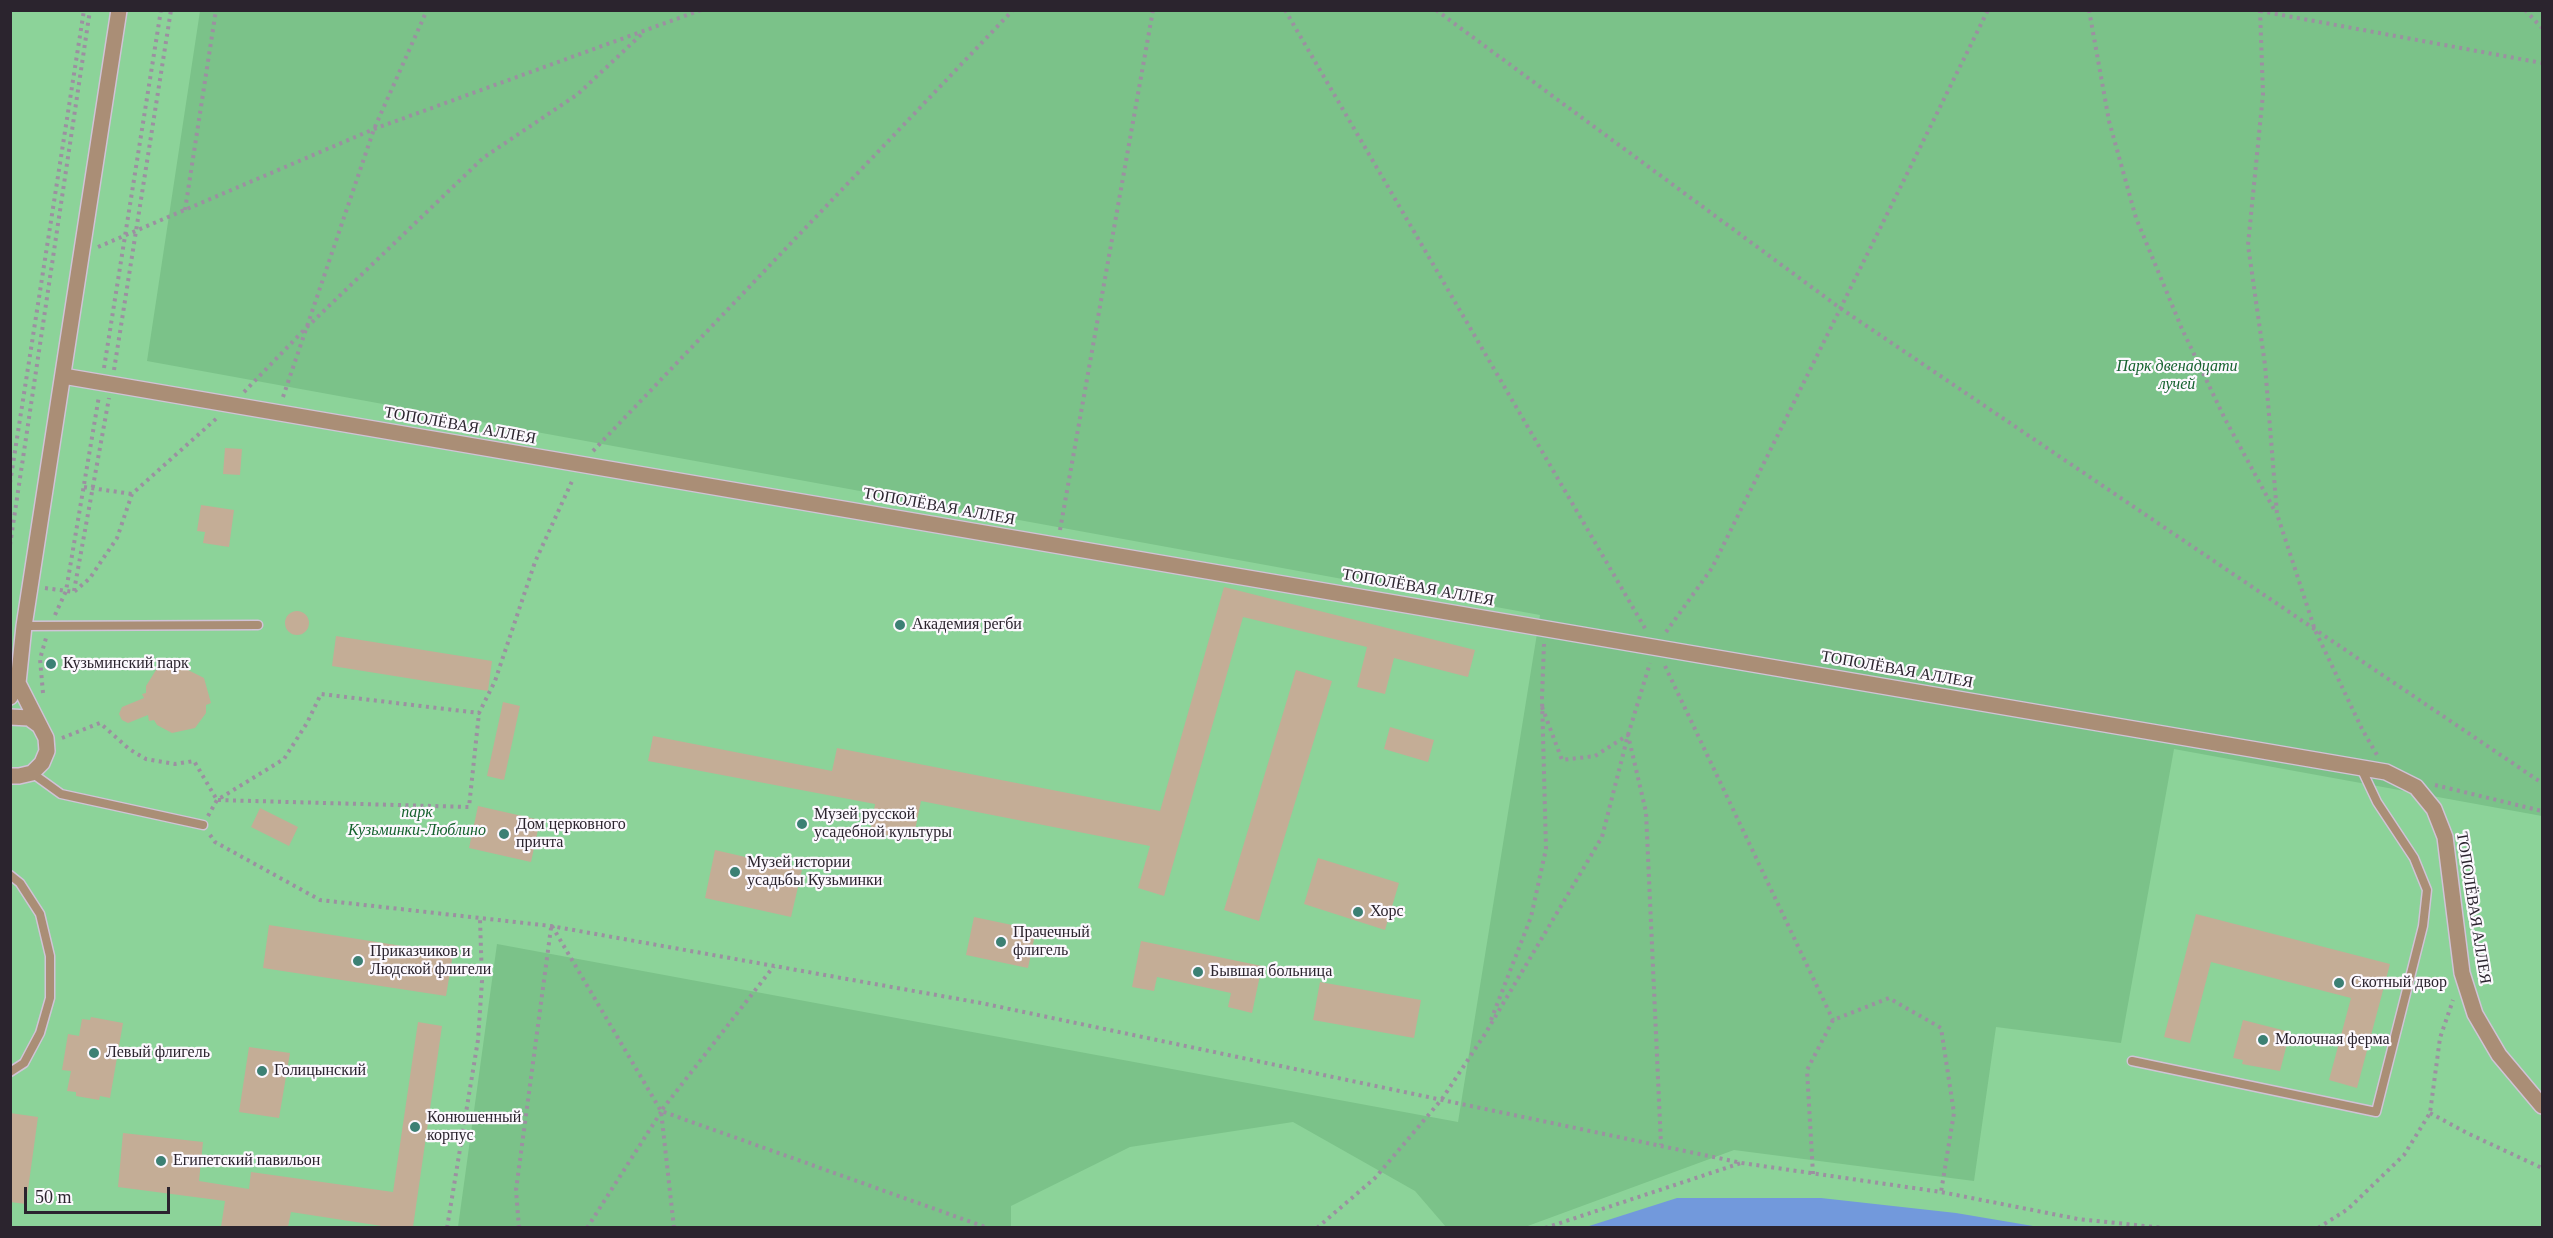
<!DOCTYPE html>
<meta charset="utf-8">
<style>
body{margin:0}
#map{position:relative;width:2553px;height:1238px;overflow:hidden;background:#f6e6fc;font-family:"Times New Roman",serif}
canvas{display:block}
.frame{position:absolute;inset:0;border:12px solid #2b242e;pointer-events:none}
.scale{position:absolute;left:24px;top:1187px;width:146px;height:27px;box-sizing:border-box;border:3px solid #2b242e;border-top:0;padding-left:8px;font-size:18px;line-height:21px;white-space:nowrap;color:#2b242e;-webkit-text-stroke:4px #fcf8fe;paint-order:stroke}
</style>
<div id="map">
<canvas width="2553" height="1238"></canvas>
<div class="frame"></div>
<div class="scale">50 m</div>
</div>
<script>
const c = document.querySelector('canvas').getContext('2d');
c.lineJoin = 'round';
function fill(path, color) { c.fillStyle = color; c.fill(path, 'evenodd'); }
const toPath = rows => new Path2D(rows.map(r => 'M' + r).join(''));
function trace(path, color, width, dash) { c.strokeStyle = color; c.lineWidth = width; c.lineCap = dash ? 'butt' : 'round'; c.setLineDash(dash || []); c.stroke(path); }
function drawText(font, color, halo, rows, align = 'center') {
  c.font = font + ' "Times New Roman",serif'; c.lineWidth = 4.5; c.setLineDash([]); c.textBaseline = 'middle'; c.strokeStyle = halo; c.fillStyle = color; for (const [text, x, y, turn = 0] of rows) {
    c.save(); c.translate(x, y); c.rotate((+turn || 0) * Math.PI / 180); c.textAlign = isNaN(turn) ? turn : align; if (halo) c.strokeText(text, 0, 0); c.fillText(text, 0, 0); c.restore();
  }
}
fill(toPath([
 [10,11,2542,11,2542,1227,11,1227]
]), '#8cd399');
fill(toPath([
 [200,11,2542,11,2542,816,2174,749,2121,1043,1996,1027,1974,1181,1734,1150,1525,1227,1446,1227,1415,1191,1293,1122,1130,1147,1011,1206,1011,1227,458,1227,497,944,1458,1122,1540,615,147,361]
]), '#7bc289');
fill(toPath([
 [1677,1198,1821,1198,1956,1213,2039,1227,1586,1227]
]), '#7299dc');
fill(toPath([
 [225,448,242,449,240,475,223,474],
 [201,505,234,510,229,547,203,543,205,532,197,531],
 [1224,587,1475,650,1468,677,1394,658,1385,694,1357,687,1367,647,1243,617,1164,896,1138,888,1150,846,921,801,913,840,870,832,875,804,648,761,653,736,832,771,837,748,1160,811],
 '285 623a12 12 0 1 1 24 0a12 12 0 1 1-24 0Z',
 [336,636,492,661,488,691,332,666],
 [180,666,204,678,211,703,206,705,206,713,195,728,172,733,157,725,154,720,149,721,148,715,128,723,122,720,119,714,122,707,144,698,142,694,146,693,146,686,156,670],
 [1296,670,1332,681,1259,921,1224,910],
 [503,702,520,706,504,780,487,776],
 [1390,727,1434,740,1428,762,1384,749],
 [478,806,540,820,531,862,469,848],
 [260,808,298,827,289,846,251,827],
 [715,850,802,870,791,917,705,898],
 [1318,858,1399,883,1385,930,1304,904],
 [2196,914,2390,964,2357,1088,2329,1080,2351,998,2211,962,2190,1043,2164,1037],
 [974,917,1036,930,1028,968,966,955],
 [269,925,453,954,446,996,263,968],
 [1141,941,1262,966,1252,1013,1228,1007,1231,993,1157,977,1154,991,1132,987],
 [1320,982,1421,1000,1414,1038,1313,1020],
 [91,1017,123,1023,110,1098,100,1096,99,1100,76,1096,76,1092,67,1091,71,1071,62,1070,68,1034,79,1036,82,1019,90,1020],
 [2243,1020,2290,1032,2280,1071,2242,1064,2243,1060,2233,1058],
 [418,1022,442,1026,413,1227,388,1227,291,1212,288,1227,221,1227,225,1201,118,1187,123,1133,203,1142,199,1181,249,1189,251,1172,393,1192],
 [249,1047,290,1053,279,1118,239,1112],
 [10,1113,38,1117,26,1204,10,1202]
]), '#c4ad96');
const lane = toPath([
 [24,626,258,625],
 [32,773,61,794,203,825],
 [10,875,20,883,40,914,50,956,50,998,40,1033,24,1063,10,1072],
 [2132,1061,2376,1112,2423,926,2427,890,2414,858,2377,802,2361,768]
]);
const street = toPath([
 [63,376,2386,772,2416,787,2434,809,2445,837,2462,973,2475,1014,2499,1055,2542,1106],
 [10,697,18,683,24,626,119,10],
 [10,717,29,718,40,726],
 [10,776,19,776,32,773,42,763,47,751,46,738,18,683]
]);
trace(lane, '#d1c3d7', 11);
trace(street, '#d1c3d7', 18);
trace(toPath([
 [1285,10,1646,630],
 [1436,10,1840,308,2542,783],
 [2089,10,2109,121,2136,218,2182,329,2225,419,2276,513],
 [2260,10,2263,94,2248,245,2265,365,2277,514,2315,630,2362,729,2377,755],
 [2525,10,2542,28],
 [2260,11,2542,63],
 [185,210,216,10],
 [98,247,374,129,701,10],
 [104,368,161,10],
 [114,370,171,10],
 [244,392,305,329,483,158,578,94,644,32],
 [283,397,374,129,427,10],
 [593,451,1013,10],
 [10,483,84,10],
 [84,487,132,494],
 [1060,530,1153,10],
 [10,545,90,10],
 [45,588,74,592,90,578,117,538,132,494,217,418],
 [74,591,109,398],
 [55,615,66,591,99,396],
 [1666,632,1712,568,1988,10],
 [1665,666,1833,1020],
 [43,693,40,659,46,638],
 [1542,707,1562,760,1595,756,1628,735,1646,812,1661,1145],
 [62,738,100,723,129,749,146,759,175,764,194,761,217,800],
 [2435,785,2542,811],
 [218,800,469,807,479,713],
 [208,816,217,800,284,759,307,723,321,694,479,713,495,681,535,562,573,479],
 [210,835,215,842,320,900,551,926,981,1003,1742,1163,1941,1192,2078,1219,2164,1228],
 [552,926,661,1111,988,1228],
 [1491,1020,1531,917,1546,849,1542,698,1544,644],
 [2430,1113,2467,1133,2542,1168],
 [1813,1174,1807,1070,1833,1020,1889,998,1941,1028,1954,1113,1941,1192],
 [447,1228,478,1040,482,981,480,919],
 [519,1228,516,1190,551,928],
 [587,1228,661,1112],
 [674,1228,661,1111,774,966],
 [1317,1228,1375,1178,1442,1099,1485,1034,1602,837,1628,735,1650,663],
 [1545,1228,1741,1163],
 [2318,1228,2348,1209,2404,1155,2430,1113,2440,1038,2453,1000]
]), '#9c90a1', 4, [3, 4.5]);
trace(lane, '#aa8e76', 8);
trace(street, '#aa8e76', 15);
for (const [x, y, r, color] of [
 [900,625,6,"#3c8074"],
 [51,664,6,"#3c8074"],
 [802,824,6,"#3c8074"],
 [504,834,6,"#3c8074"],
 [735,872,6,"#3c8074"],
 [1358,912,6,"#3c8074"],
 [1001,942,6,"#3c8074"],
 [358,961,6,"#3c8074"],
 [1198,972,6,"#3c8074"],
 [2339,983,6,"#3c8074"],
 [2263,1040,6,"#3c8074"],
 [94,1053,6,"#3c8074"],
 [262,1071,6,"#3c8074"],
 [415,1127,6,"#3c8074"],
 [161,1161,6,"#3c8074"]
]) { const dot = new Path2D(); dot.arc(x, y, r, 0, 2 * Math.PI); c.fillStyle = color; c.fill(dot); trace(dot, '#fcf8fe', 2); }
drawText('italic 16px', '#15622e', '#fcf8fe', [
 ["Парк двенадцати",2177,367],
 ["лучей",2177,385],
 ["парк",417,813],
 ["Кузьминки-Люблино",417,831]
]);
drawText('16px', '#2b242e', '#fcf8fe', [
 ["ТОПОЛЁВАЯ АЛЛЕЯ",460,426,10],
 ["ТОПОЛЁВАЯ АЛЛЕЯ",939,507,10],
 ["ТОПОЛЁВАЯ АЛЛЕЯ",1418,588,10],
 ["ТОПОЛЁВАЯ АЛЛЕЯ",1897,670,10],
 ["ТОПОЛЁВАЯ АЛЛЕЯ",2473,908,81]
]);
drawText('16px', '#2b242e', '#fcf8fe', [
 ["Академия регби",912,625],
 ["Кузьминский парк",63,664],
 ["Музей русской",814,815],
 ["усадебной культуры",814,833],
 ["Дом церковного",516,825],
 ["причта",516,843],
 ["Музей истории",747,863],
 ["усадьбы Кузьминки",747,881],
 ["Хорс",1370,912],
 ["Прачечный",1013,933],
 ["флигель",1013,951],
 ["Приказчиков и",370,952],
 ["Людской флигели",370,970],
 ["Бывшая больница",1210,972],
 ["Скотный двор",2351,983],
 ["Молочная ферма",2275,1040],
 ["Левый флигель",106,1053],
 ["Голицынский",274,1071],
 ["Конюшенный",427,1118],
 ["корпус",427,1136],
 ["Египетский павильон",173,1161]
], 'left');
</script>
